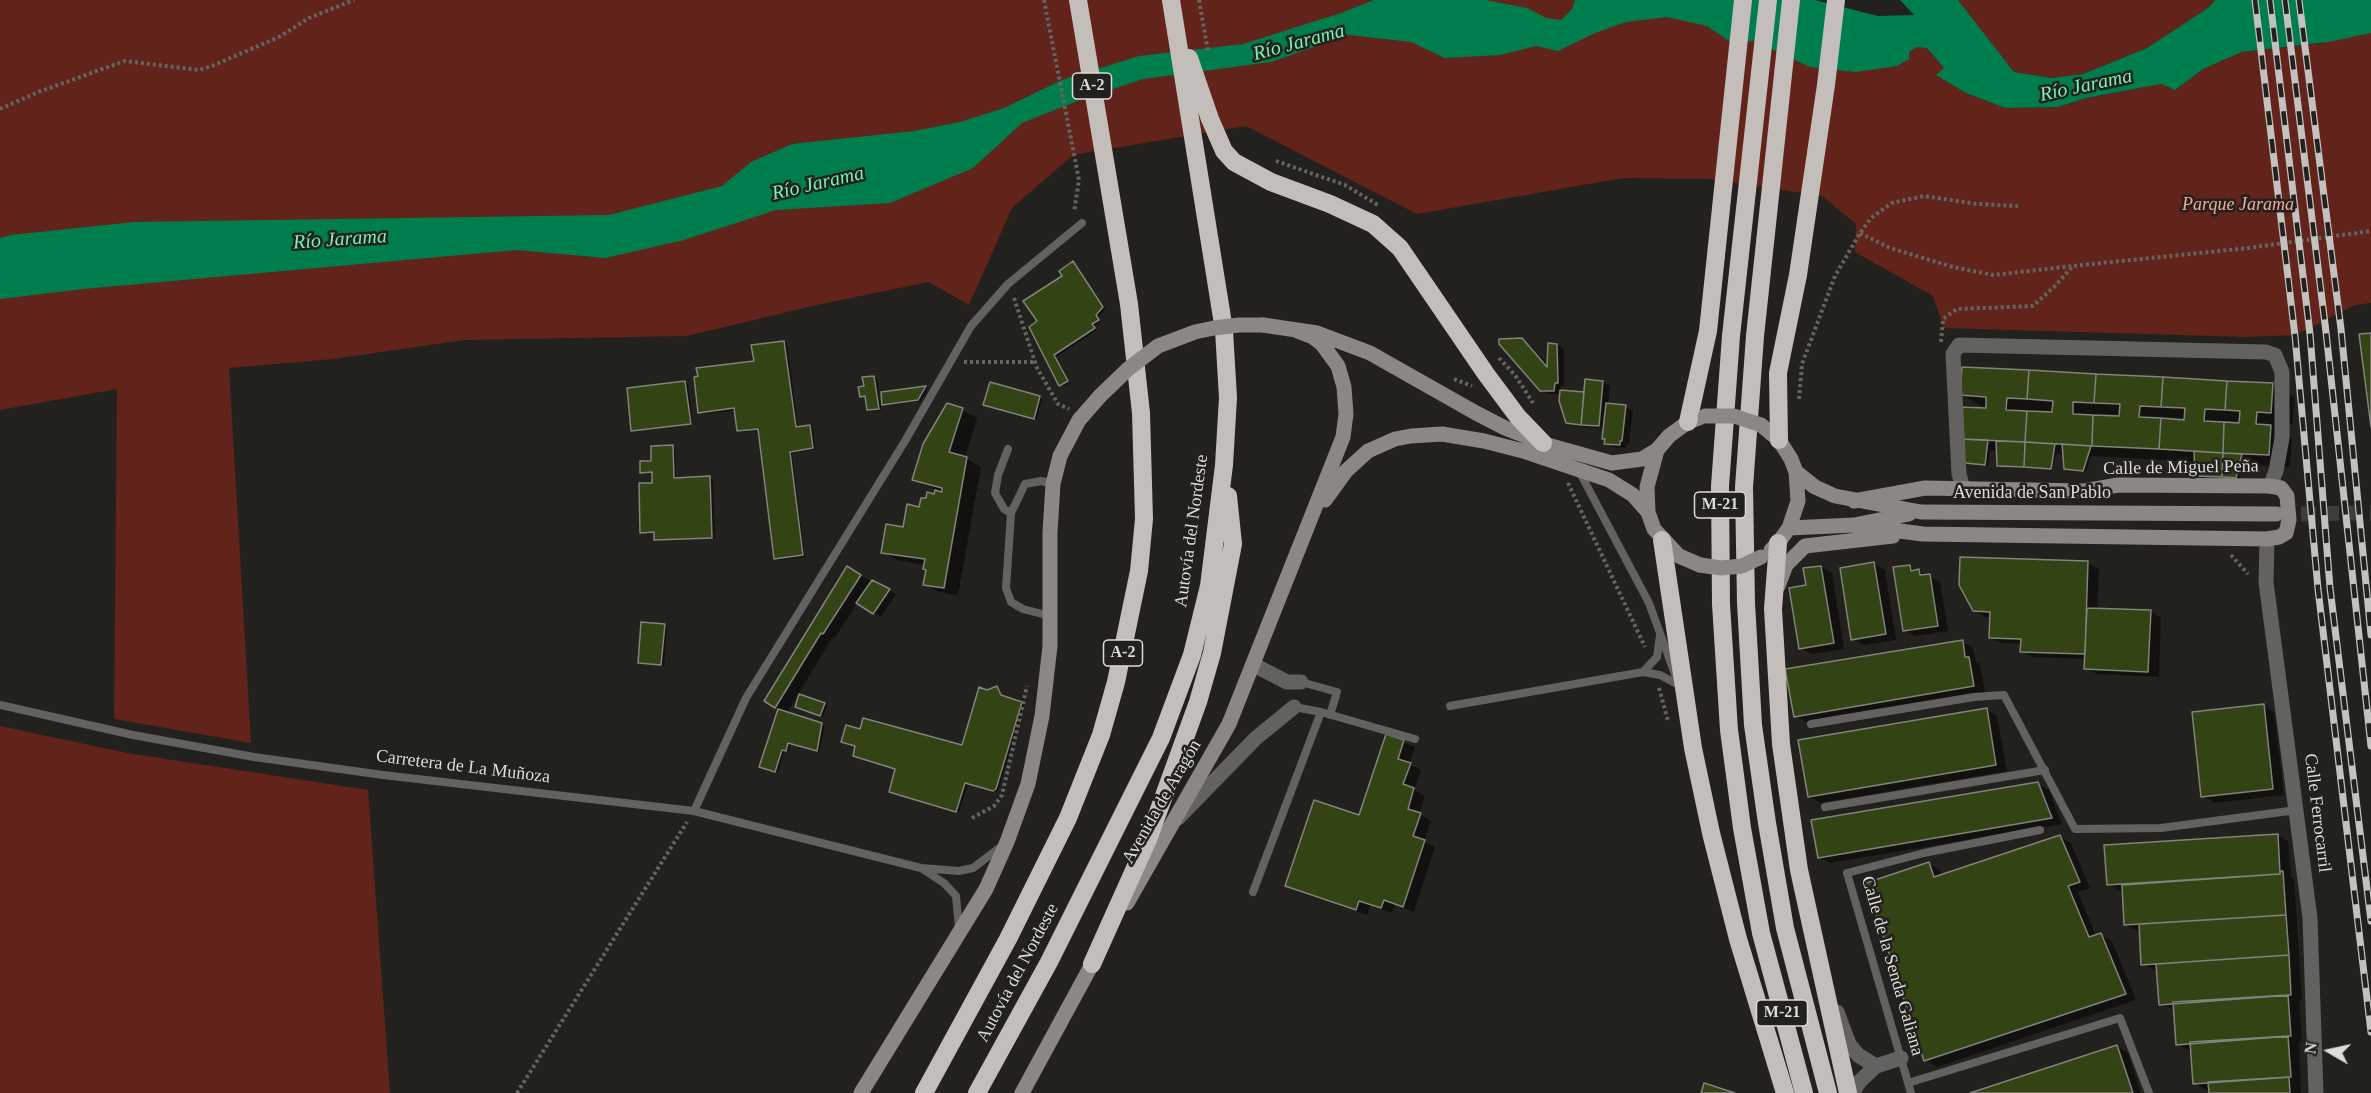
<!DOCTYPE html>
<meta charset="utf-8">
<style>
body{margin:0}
#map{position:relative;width:2371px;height:1093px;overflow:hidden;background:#22211d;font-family:Georgia,serif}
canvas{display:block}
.north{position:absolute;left:2299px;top:1021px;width:60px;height:60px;-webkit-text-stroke:4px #22211d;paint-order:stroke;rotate:279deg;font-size:16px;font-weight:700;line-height:24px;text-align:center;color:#dddcda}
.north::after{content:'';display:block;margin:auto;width:21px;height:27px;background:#dddcda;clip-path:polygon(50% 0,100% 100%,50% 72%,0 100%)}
</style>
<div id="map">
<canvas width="2371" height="1093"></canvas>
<div class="north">N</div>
</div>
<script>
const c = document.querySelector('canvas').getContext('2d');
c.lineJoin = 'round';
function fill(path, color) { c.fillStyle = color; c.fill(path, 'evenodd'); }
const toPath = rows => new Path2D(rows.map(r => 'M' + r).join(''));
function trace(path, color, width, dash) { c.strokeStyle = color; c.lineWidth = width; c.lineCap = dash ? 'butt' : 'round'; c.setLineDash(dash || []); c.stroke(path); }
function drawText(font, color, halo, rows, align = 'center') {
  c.font = font + ' Georgia,serif'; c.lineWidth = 5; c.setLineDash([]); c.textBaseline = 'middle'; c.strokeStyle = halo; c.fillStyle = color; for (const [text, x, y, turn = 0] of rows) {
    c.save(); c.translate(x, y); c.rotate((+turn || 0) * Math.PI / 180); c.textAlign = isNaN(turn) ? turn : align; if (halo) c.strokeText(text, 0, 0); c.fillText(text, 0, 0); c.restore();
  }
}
fill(toPath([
 [0,0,1801,0,1878,68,1897,66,1909,52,1917,46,1927,48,1944,68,1937,75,1966,93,2005,108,2058,107,2086,98,2161,84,2175,90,2203,69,2242,52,2323,43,2371,0,2371,303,2355,305,2296,335,2246,337,1944,328,1933,296,1855,252,1856,224,1822,196,1708,179,1623,178,1417,214,1246,126,1073,155,1012,208,969,305,929,282,821,304,687,336,464,340,333,359,229,368,251,743,114,719,117,389,0,410],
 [1958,0,2215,0,2208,8,2147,48,2083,74,2052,78,2014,72],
 [0,726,127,753,368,790,390,1093,0,1093]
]), '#62231b');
fill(toPath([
 [1374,0,1485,0,1527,8,1546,18,1561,20,1572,9,1575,0,1815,0,1878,16,1914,15,1900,0,1958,0,2014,72,2052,78,2083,74,2147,48,2208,8,2215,0,2371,0,2371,33,2328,42,2242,52,2203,69,2175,90,2161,84,2086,98,2058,107,2005,108,1966,93,1936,75,1944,68,1927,48,1917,47,1909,52,1909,59,1897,66,1856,72,1810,67,1754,41,1732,43,1707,26,1667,17,1626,22,1595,33,1558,51,1536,46,1500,55,1445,58,1411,42,1349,35,1271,62,1143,79,1080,100,1022,123,973,168,890,203,776,210,684,240,605,258,517,250,83,289,0,299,0,238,11,235,134,222,609,215,722,186,751,162,792,144,914,131,960,122,1004,108,1062,80,1139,56,1243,44,1341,13]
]), '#007d4c');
fill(toPath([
 [1073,263,1106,309,1098,317,1101,322,1094,326,1097,330,1056,357,1070,383,1063,386,1060,385,1039,322,1064,276],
 [1522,340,1529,344,1549,366,1557,345,1564,349,1564,386,1561,386,1561,391,1585,393,1603,382,1610,386,1608,405,1626,407,1633,411,1629,444,1627,444,1626,448,1613,447,1606,443,1605,429,1575,426,1568,422,1561,394,1548,394,1541,390],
 [784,342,787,344,798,428,810,427,813,428,815,449,792,453,805,557,779,560,776,558,759,430,742,432,739,431,736,410,703,414,700,412,755,362],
 [874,377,877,379,881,410,871,411,868,409,867,397,861,396],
 [685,383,688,384,693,425,636,431,633,430],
 [2273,385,2294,397,2293,424,2278,424,2277,430,2292,439,2290,467,2243,464,2239,479,2200,476,2197,475,2196,462,2091,456,2086,472,2065,468,2064,455,2056,454,2053,470,2055,454,2052,454,2050,469,2002,467,1999,465,1998,451,1990,451,1988,466,1966,462,1989,410,1962,395],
 [2105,414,2120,415,2120,418,2105,417],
 [2162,417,2186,418,2186,421,2162,420],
 [2226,421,2241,422,2241,425,2226,424],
 [926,387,928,389,921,401,887,406,884,404,882,393],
 [1040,397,1042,399,1037,419,988,406],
 [962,410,977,418,965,458,981,467,958,595,939,592,924,584,927,570,925,565,897,560,883,552,921,509,935,496,937,490,913,479],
 [672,447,675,449,676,479,710,478,713,480,715,538,658,540,655,539,655,533,642,532,654,484,653,473,642,472],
 [2088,563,2099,569,2097,609,2150,611,2161,618,2159,677,2097,674,2086,668,2086,659,2033,657,2022,651,2022,644,2001,643,1990,637,1991,617,1985,617,1974,610],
 [1874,564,1885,570,1896,640,1864,645,1853,639],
 [1910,566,1940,582,1948,631,1915,636,1904,630],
 [1821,567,1832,573,1844,649,1812,654,1801,648,1808,586],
 [848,569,896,594,881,617,858,602,834,639,832,638,787,713,825,726,819,752,791,743,789,751,785,750,778,772,764,768,761,766,780,709,766,701],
 [664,626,667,627,664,666,639,662],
 [1962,641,1973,648,1976,662,1980,664,1985,692,1806,722,1795,716],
 [997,688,1003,697,1024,705,998,791,996,792,968,784,959,812,893,793,963,747,988,691],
 [824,704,827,706,823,716,800,708],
 [2263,706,2274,712,2284,795,2214,803,2203,796],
 [1986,709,1997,716,2007,771,1820,803,1809,796],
 [1387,736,1415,747,1409,764,1421,770,1414,790,1425,796,1419,814,1431,821,1424,841,1435,847,1414,912,1395,905,1392,913,1370,906,1367,915,1298,892,1287,886,1360,817],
 [2037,784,2049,790,2062,824,1830,863,1819,857],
 [2277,835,2288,841,2291,877,2294,879,2302,1000,2299,1001,2302,1041,2299,1041,2301,1093,2210,1093,2210,1090,2206,1090,2195,1084,2192,1050,2188,1050,2177,1044,2175,1010,2161,1004,2158,970,2154,970,2143,964,2141,931,2137,931,2126,925,2124,891,2120,891,2109,885],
 [2060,837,2071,843,2090,888,2078,892,2096,936,2101,935,2112,941,2136,1000,1937,1067,1926,1060,1929,864,1940,870,1942,876],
 [2117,1046,2128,1053,2141,1093,1975,1093]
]), '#0007');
const building = toPath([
 [1073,261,1103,307,1096,315,1099,320,1092,324,1095,328,1054,355,1068,381,1059,386,1029,327,1037,321,1023,301,1062,276,1059,271,1073,261],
 [2371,333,2371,427,2359,334,2371,333],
 [1522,338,1547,367,1548,343,1557,344,1558,383,1555,383,1554,391,1540,391,1499,344,1499,339,1522,338],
 [784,341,796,427,810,425,813,448,790,452,803,555,774,559,758,429,737,431,734,408,698,413,694,377,698,376,696,368,754,361,751,345,784,341],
 [1962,367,2029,370,2027,399,2007,398,2006,410,2027,411,2025,442,1960,439,1960,407,1986,408,1986,397,1960,395,1962,367],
 [2029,370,2096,374,2094,403,2073,402,2073,414,2093,415,2092,446,2025,442,2027,411,2052,412,2053,401,2027,399,2029,370],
 [2096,374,2163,377,2161,407,2140,406,2139,417,2161,418,2159,449,2092,446,2093,415,2119,416,2120,404,2094,403,2096,374],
 [874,376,879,409,867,410,865,396,860,397,858,387,864,386,862,377,874,376],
 [2163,377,2227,381,2225,410,2205,409,2204,421,2224,422,2223,453,2159,449,2161,418,2184,420,2185,408,2161,407,2163,377],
 [1585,379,1603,381,1599,426,1581,425,1585,379],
 [685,381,691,424,631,431,627,388,685,381],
 [2227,381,2273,383,2271,413,2257,412,2256,424,2271,425,2269,455,2223,453,2224,422,2239,423,2240,411,2225,410,2227,381],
 [990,382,1040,396,1034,419,983,405,990,382],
 [926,386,918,400,882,405,881,392,926,386],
 [1560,390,1584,392,1581,425,1566,423,1559,401,1560,390],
 [947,403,963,408,949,452,967,457,944,588,923,585,926,570,923,569,925,559,881,553,886,524,903,527,907,504,919,507,921,498,926,498,927,492,934,494,935,490,942,492,942,488,912,480,923,444,947,403],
 [1606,403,1626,405,1622,441,1620,441,1620,445,1604,444,1605,439,1602,439,1606,403],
 [1960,439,1988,440,1985,465,1965,463,1960,439],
 [1996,441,2025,442,2024,467,1997,466,1996,441],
 [2025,442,2055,444,2051,469,2024,467,2025,442],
 [2062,444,2091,446,2083,471,2064,469,2062,444],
 [673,445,674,478,710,476,712,538,654,540,654,532,640,533,639,483,652,483,652,472,640,473,640,461,651,461,651,446,673,445],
 [2194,451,2223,453,2222,477,2195,476,2194,451],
 [2223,453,2242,454,2236,478,2222,477,2223,453],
 [1960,557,2088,561,2085,654,2020,652,2021,639,1989,638,1990,612,1973,611,1959,585,1960,557],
 [1874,562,1886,634,1851,640,1840,568,1874,562],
 [1910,565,1911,571,1919,569,1920,575,1930,574,1938,626,1903,631,1893,567,1910,565],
 [847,566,861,575,823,634,821,633,775,708,764,701,847,566],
 [1821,566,1834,643,1799,649,1789,588,1806,585,1803,568,1821,566],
 [872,580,890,589,873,614,856,603,872,580],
 [2087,608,2151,610,2148,672,2084,669,2087,608],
 [641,622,665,624,661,665,638,663,641,622],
 [1963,640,1965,657,1969,657,1974,686,1794,717,1785,669,1963,640],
 [997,686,1001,695,1022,702,996,789,993,791,965,783,956,812,889,792,895,769,853,756,855,746,841,742,846,725,860,729,863,718,962,745,979,687,987,690,997,686],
 [799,694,825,703,820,716,795,707,799,694],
 [2264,704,2273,789,2201,797,2192,712,2264,704],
 [1987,708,1996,765,1808,797,1798,740,1987,708],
 [778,709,822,723,817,751,788,743,786,751,782,750,775,772,759,767,778,709],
 [1386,734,1404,740,1398,759,1411,763,1403,784,1414,788,1408,809,1421,813,1413,836,1425,840,1403,907,1384,900,1381,908,1359,901,1356,910,1285,886,1314,800,1359,815,1386,734],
 [2038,782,2052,818,1818,858,1811,820,2038,782],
 [2278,834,2280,874,2107,885,2104,845,2278,834],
 [2060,835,2080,882,2068,886,2089,937,2101,933,2126,994,1924,1061,1866,883,1929,862,1934,877,2060,835],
 [2280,871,2283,871,2286,915,2124,925,2122,885,2280,874,2280,871],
 [2286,915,2289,955,2141,965,2139,924,2286,915],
 [2289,955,2291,995,2159,1005,2156,964,2289,955],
 [2288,995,2291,1036,2176,1045,2173,1002,2288,995],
 [2288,1036,2291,1077,2193,1084,2190,1042,2288,1036],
 [2117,1045,2133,1093,1970,1093,2117,1045],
 [2289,1077,2290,1093,2209,1093,2208,1082,2289,1077],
 [1704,1083,1735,1093,1701,1093,1704,1083]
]);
fill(building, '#334314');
trace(building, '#81837f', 1.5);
trace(toPath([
 [2278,514,2371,513]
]), '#3e3d39', 15, [15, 8]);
trace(toPath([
 [1044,0,1079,180,1074,212],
 [1199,0,1208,52],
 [0,109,38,92,125,61,199,70,212,66,279,37,309,18,354,0],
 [1276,161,1345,185,1378,205],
 [1860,233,1890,248,1953,267,1993,275,2073,266],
 [1014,298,1037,368,1058,404,1069,409],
 [1941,342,1943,319,1957,309,2033,306,2055,286,2073,266,2248,248,2371,231],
 [1499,358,1515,375,1533,403],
 [964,362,1035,362],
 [1454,379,1472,386],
 [1799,399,1802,364,1835,276,1860,233,1871,218,1892,203,1924,196,1977,204,2018,206],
 [1568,483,1645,647],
 [2231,555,2248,574],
 [1659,688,1668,721],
 [972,818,994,806,1002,795,1027,686],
 [517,1093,687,822]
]), '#656460', 4, [3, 3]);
trace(toPath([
 [1008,449,998,475,995,493,1004,509,1011,513],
 [1578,469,1649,603,1676,677],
 [1050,616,1023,609,1011,602,1006,588,1011,513,1025,484,1041,481,1053,484],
 [1660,635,1657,657,1643,672,1660,675,1679,685],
 [1301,682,1337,692,1330,715],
 [0,705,133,735,254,757,383,775,694,811,921,868,959,871,973,868,1002,846],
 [1450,706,1643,672],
 [1294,707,1321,712,1415,739],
 [1811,724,1974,697,2004,695,2075,829,2161,828,2297,810],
 [1825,807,2045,770],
 [694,811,746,698,905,441,971,326,1008,284,1082,223],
 [924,870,944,883,956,896,959,928],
 [1253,892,1321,712],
 [1908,1083,2120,1018,2149,1093],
 [1911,1093,1847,873,1924,853,2040,830]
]), '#646261', 8);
trace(toPath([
 [1963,488,1959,474,1953,354,1959,345,2266,352,2275,355,2282,372,2282,438,2276,471,2270,486],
 [2267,539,2266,582,2310,918,2316,1093],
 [1254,665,1287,682,1301,682],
 [1178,818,1256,738,1294,707],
 [1837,1012,1849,1044,1858,1055,1876,1066],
 [1852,1093,1860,1081,1876,1066,1901,1058]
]), '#646261', 15);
trace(toPath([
 [1263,325,1317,333,1370,353,1476,413,1505,428,1551,446,1612,463,1642,459,1657,450],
 [1699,418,1688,422,1669,436,1657,450,1647,487,1648,512,1654,529,1679,556,1700,565],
 [1761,425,1779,440,1791,459,1796,472,1798,501,1789,528,1778,543,1771,550],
 [1796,472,1815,487,1835,496,1921,512,2276,514],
 [1325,500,1346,471,1368,451,1395,439,1411,436,1442,434,1484,441,1523,451,1609,480,1633,495,1648,512],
 [1854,501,1925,488,2084,491,2118,485,2270,486,2281,488,2287,496,2289,520,2286,533,2279,537,2267,539,1923,534,1854,525],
 [1789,528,1854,525,1909,514],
 [1778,586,1786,565,1805,546,1893,536],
 [1127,903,1229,724,1343,437,1346,414,1344,387,1338,366,1322,344,1313,337,1295,330],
 [861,1093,986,889,1007,842,1028,784,1042,716,1050,646,1050,532,1053,484,1060,456,1079,420,1100,396],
 [1022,1093,1097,955]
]), '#8a8785', 15);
trace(toPath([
 [1768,0,1731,336,1720,486,1721,604,1729,730,1742,828,1761,933,1804,1093],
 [1791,0,1755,336,1744,487,1746,603,1753,725,1767,823,1785,928,1828,1093],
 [1189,58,1210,119,1224,151,1234,162,1271,182,1330,204,1373,224,1400,248,1486,374,1518,417,1543,443],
 [1688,422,1708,331,1743,0],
 [1779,440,1778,373,1798,275,1826,85,1836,0],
 [1662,540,1693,748,1711,833,1738,939,1785,1093],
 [1778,543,1773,609,1781,744,1799,870,1848,1093],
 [1092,964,1149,837,1198,702,1212,653,1233,544,1228,496],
 [924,1093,1008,939,1068,818,1101,735,1116,682,1139,571,1144,519,1141,413,1129,304,1078,0],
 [977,1093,1049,962,1161,738,1192,655,1209,586,1224,465,1228,398,1224,330,1171,0]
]), '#c3beba', 18);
const rail = toPath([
 [2255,0,2295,336,2318,589,2371,1032],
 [2270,0,2310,334,2330,588,2371,921],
 [2285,0,2326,332,2371,746],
 [2299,0,2341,329,2371,635]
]);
trace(rail, '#c3c2bf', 7);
trace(rail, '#22211d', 4.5, [14]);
trace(toPath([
 [1100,396,1128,369,1158,346,1195,332,1214,328,1239,325,1263,325],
 [1705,416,1734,416,1761,425],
 [1700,565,1721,568,1742,566,1761,557]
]), '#8a8785', 15);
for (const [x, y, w] of [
 [1092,86,39],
 [1720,505,51],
 [1123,653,39],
 [1782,1013,51]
]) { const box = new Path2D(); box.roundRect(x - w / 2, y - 13, w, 26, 4.5); c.fillStyle = '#22211d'; c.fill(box); trace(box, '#dddcda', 1.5); }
drawText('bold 16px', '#dddcda', null, [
 ["A-2",1092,86],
 ["M-21",1720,505],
 ["A-2",1123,653],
 ["M-21",1782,1013]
]);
drawText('italic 18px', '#f5a99c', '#22211d', [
 ["Parque Jarama",2238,205]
]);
drawText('18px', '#dddcda', '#22211d', [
 ["Calle de Miguel Peña",2181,468,-1],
 ["Avenida de San Pablo",2032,493],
 ["Autovía del Nordeste",1192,531,-82],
 ["Carretera de La Muñoza",463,767,7],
 ["Avenida de Aragón",1162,802,-60],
 ["Calle Ferrocarril",2317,813,83],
 ["Calle de la Senda Galiana",1892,966,74],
 ["Autovía del Nordeste",1018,973,-62]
]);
drawText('italic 20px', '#72f5b0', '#22211d', [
 ["Río Jarama",1299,43,-15],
 ["Río Jarama",2086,86,-12],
 ["Río Jarama",818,184,-13],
 ["Río Jarama",340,240,-4]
]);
</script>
